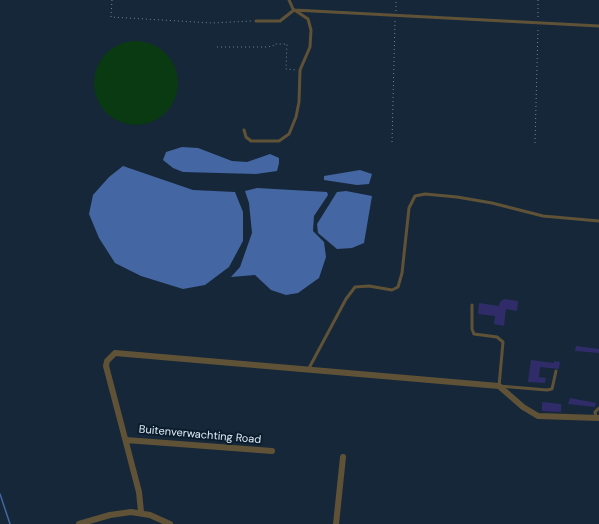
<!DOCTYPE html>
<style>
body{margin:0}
canvas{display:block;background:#152738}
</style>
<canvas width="599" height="524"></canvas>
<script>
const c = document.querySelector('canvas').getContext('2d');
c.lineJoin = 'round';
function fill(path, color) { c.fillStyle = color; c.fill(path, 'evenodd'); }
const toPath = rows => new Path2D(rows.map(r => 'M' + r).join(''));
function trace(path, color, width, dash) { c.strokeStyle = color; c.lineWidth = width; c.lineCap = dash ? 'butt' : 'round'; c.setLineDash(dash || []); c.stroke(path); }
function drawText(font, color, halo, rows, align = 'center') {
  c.font = font + ' "DM Sans",sans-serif'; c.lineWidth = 4; c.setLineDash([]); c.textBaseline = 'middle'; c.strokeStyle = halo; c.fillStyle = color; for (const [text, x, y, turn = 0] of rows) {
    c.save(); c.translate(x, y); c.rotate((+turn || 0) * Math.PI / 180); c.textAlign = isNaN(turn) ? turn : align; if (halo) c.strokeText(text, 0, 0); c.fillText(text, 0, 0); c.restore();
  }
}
fill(toPath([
 '94 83a42 42 0 1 1 84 0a42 42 0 1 1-84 0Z'
]), '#0a3a11');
fill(toPath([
 [182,147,198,148,232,161,247,162,270,154,279,158,279,163,277,171,256,174,183,172,173,168,163,160,166,152],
 [123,166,193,190,235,192,243,212,243,241,229,267,205,285,183,289,141,276,115,263,99,238,89,214,93,195,109,177],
 [360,170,372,174,369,184,357,185,324,180,324,176],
 [257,188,327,192,328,195,314,216,313,231,324,242,326,257,319,278,298,293,286,295,271,290,255,275,231,277,240,267,252,233,249,203,245,191],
 [346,191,372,196,364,243,352,248,337,249,318,233,317,224,337,192]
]), '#4466a2');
trace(toPath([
 [0,494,10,524]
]), '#4466a2', 1.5);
fill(toPath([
 [504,299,518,301,517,311,506,309,504,326,494,324,495,316,478,314,479,303,499,306,500,302],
 [576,346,599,349,599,353,575,351],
 [531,360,554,363,554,361,560,362,559,369,540,367,539,377,546,378,545,383,528,382],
 [570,398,596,403,595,407,568,404],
 [542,402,561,404,561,412,542,411]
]), '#302c69');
trace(toPath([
 [112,0,111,17,212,23,251,21],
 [538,0,538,19],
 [396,11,396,0],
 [217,47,266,47,273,46,274,44,287,44,286,69,296,70],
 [392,142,395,20],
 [535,143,538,28]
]), '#758492', 1, [1, 3]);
trace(toPath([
 [256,21,280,21,294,10,599,26],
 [244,130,246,137,251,141,279,141,289,134,296,117,299,102,300,70,310,47,311,30,308,19,293,9,289,0],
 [472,305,472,329,474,334,497,337,503,342,499,386,547,390,552,389,556,371],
 [308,370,346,299,355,287,369,286,392,290,398,287,402,273,409,208,415,196,425,194,457,197,492,203,543,216,599,221],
 [596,418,595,412,599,408]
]), '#605236', 3);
trace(toPath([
 [126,440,272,451],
 [141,512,139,492,106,366,107,361,115,353,499,386,523,407,538,416,599,418],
 [79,524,110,515,131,512,150,515,170,524],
 [336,524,343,457]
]), '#605236', 6);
drawText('11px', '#e0ecf7', '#0b1d2d', [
 ["Buitenverwachting Road",200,435,5]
]);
</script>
